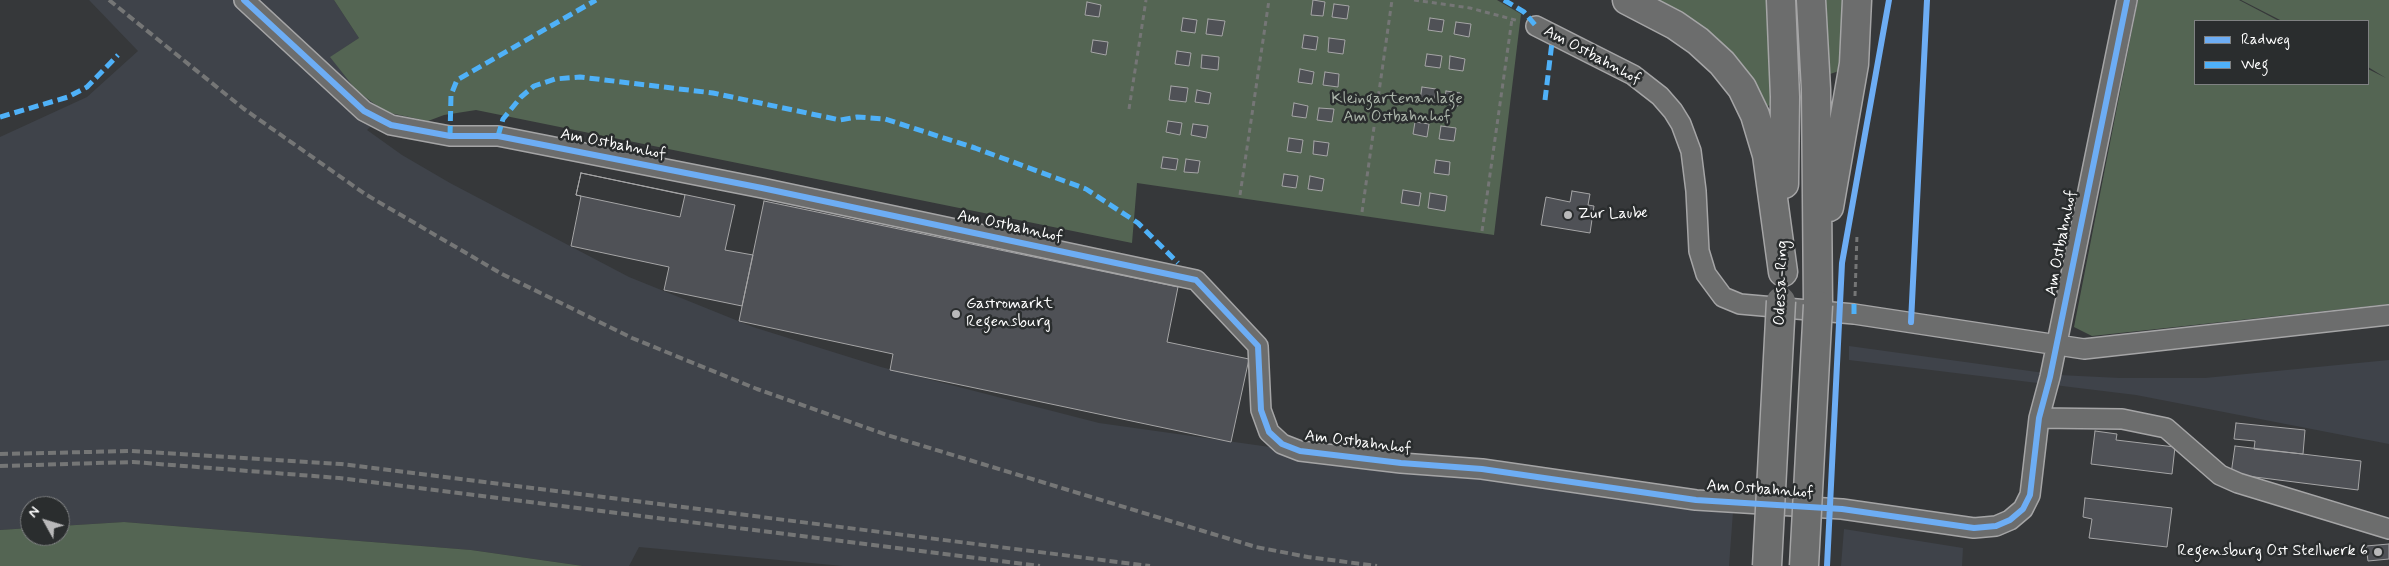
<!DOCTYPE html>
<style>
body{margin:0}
#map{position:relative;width:2389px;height:566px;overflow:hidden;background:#36383a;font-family:Mynerve,sans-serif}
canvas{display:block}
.legend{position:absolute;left:2194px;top:20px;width:175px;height:65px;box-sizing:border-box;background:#2a2d2e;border:1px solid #7f8182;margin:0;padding:6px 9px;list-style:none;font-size:15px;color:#fff}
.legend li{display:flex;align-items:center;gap:10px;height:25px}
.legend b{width:25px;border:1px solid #7f8182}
.north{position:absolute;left:20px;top:496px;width:50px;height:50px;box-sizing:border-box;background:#2a2d2e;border:1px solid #7f8182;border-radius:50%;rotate:309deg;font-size:14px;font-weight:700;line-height:20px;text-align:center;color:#fff}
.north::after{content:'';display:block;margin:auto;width:18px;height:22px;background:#b9b9ba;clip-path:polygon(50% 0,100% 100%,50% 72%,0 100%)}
</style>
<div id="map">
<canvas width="2389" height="566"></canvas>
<ul class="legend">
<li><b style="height:6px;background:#6dadf4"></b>Radweg</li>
<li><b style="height:6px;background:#4fb1f8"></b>Weg</li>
</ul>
<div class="north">N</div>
</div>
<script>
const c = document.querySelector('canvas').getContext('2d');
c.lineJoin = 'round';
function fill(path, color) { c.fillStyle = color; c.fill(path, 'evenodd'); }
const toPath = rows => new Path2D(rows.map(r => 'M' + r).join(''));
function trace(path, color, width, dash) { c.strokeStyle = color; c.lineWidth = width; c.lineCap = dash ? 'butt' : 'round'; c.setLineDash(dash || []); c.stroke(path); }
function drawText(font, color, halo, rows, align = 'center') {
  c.font = font + ' Mynerve,sans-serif'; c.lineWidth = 5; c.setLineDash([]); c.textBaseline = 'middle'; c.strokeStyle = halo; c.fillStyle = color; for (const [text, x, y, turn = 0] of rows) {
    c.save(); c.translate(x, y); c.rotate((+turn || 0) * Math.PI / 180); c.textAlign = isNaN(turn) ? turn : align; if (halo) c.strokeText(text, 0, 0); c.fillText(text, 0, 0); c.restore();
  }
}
fill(toPath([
 [89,0,334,0,359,38,331,57,356,90,385,112,367,130,402,155,450,183,629,277,753,327,881,367,1099,423,1733,512,1729,566,843,566,639,547,629,566,583,566,471,550,124,522,60,526,60,506,30,506,30,528,0,530,0,137,87,97,138,51],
 [1849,346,2059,375,2120,378,2205,378,2389,360,2389,444,2136,395,1849,360],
 [1844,529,1963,548,1962,566,1841,566]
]), '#3f434a');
fill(toPath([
 [334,0,1497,0,1521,14,1494,235,1137,183,1132,243,476,110,444,115,428,121,385,112,356,90,330,57,359,38],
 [1647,0,1769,0,1772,105,1761,107],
 [1825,0,1843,0,1839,71,1827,75],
 [2138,0,2239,0,2279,21,2195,21,2195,84,2368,84,2368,69,2386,78,2368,67,2368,21,2282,21,2241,0,2389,0,2389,304,2092,336,2074,327],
 [124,522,471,550,583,566,0,566,0,530,30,528,30,536,60,536,60,526]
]), '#546553');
const building = toPath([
 [1313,0,1325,2,1323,16,1311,15,1313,0],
 [1087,2,1101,5,1099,17,1085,15,1087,2],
 [1334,4,1349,6,1347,19,1332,17,1334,4],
 [1183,18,1197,20,1195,33,1181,31,1183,18],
 [1430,18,1444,20,1442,32,1428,30,1430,18],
 [1208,19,1225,21,1222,36,1206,34,1208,19],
 [1456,22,1471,24,1469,37,1454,34,1456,22],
 [1304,35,1318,37,1316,50,1302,48,1304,35],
 [1329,38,1345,40,1343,54,1328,52,1329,38],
 [1093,40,1108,42,1106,55,1091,52,1093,40],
 [1177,51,1191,53,1189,66,1175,64,1177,51],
 [1427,54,1442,56,1440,68,1425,66,1427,54],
 [1202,55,1219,57,1218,70,1201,68,1202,55],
 [1450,56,1465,59,1463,71,1449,69,1450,56],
 [1300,69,1314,72,1312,84,1298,82,1300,69],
 [1325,72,1339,74,1338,87,1323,85,1325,72],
 [1171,86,1188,88,1186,102,1169,100,1171,86],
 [1422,87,1436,89,1434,102,1420,100,1422,87],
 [1197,90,1211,93,1209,104,1195,102,1197,90],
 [1446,91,1460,93,1458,106,1444,104,1446,91],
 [1294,103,1308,106,1306,118,1292,116,1294,103],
 [1319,108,1334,109,1332,122,1317,120,1319,108],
 [1168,121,1182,123,1180,135,1166,132,1168,121],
 [1415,122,1429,124,1427,137,1413,134,1415,122],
 [1193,124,1208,126,1206,138,1191,135,1193,124],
 [1441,126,1456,128,1454,141,1439,139,1441,126],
 [1289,138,1303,140,1301,153,1287,151,1289,138],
 [1314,141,1329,143,1327,156,1313,154,1314,141],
 [1163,157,1178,159,1176,170,1161,168,1163,157],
 [1186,159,1200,161,1198,173,1184,172,1186,159],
 [1436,160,1450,162,1449,175,1434,173,1436,160],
 [581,173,735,205,725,250,753,255,742,306,664,290,669,267,571,246,581,196,576,195,581,173],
 [581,173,685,195,680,217,576,195,581,173],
 [1284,174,1298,176,1296,188,1282,186,1284,174],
 [1310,176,1324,179,1322,191,1308,189,1310,176],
 [1403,190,1421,193,1419,206,1401,203,1403,190],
 [1572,191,1590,194,1588,205,1594,206,1590,233,1541,225,1546,197,1570,202,1572,191],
 [1430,193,1447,196,1445,211,1428,208,1430,193],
 [764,201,1178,287,1167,342,1249,359,1231,442,890,370,893,354,739,321,764,201],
 [2236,423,2305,430,2303,454,2254,449,2255,441,2234,439,2236,423],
 [2095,431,2117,434,2116,440,2175,447,2172,474,2091,464,2095,431],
 [2235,446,2361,461,2358,490,2231,474,2235,446],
 [2085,498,2172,508,2167,547,2089,538,2092,519,2083,517,2085,498],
 [2389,544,2389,559,2368,561,2366,546,2389,544]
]);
fill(building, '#4f5156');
trace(building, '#a5a5a6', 1);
const minor = toPath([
 [244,0,364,111,391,125,450,136,498,136,762,188,1196,280,1258,346,1261,410,1269,432,1282,444,1300,451,1401,463,1482,469,1696,500,1842,509,1974,528,1996,526,2010,520,2023,509,2030,495,2039,418,2050,377,2127,0],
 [1536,26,1633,75,1660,96,1673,111,1681,124,1691,151,1696,191,1699,251,1706,274,1723,297,1740,304,1854,314,2084,349,2389,315],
 [2039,418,2122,419,2166,428,2220,475,2238,483,2389,529]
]);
const highway = toPath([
 [1627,0,1675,25,1698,41,1722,63,1742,88,1755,115,1767,155,1783,272],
 [1781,0,1785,97,1784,184],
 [1811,0,1816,89,1818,305],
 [1829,207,1854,64,1857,0]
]);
trace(minor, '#a5a5a6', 22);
trace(highway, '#a5a5a6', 31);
trace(toPath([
 [1414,0,1470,8,1519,21],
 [1129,109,1146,0],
 [1240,195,1269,0],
 [1362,212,1392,0],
 [1482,231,1512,19],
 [1855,296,1857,235]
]), '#757676', 3, [5, 4]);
trace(minor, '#6c6d6d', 19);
trace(highway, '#6c6d6d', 28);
trace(toPath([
 [109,0,244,109,365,194,502,274,632,338,757,389,887,435,1256,547,1308,557,1377,566],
 [0,454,131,451,341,464,1150,566],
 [0,466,133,462,339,478,1040,566]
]), '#757676', 4, [8, 4]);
const highwayBridge = toPath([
 [1767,566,1781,301],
 [1804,566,1818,305]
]);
trace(highwayBridge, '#a5a5a6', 31, []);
trace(highwayBridge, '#6c6d6d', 28);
trace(toPath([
 [1504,0,1524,12,1536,26],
 [1545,100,1553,34],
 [0,117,68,97,87,87,118,55],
 [450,136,451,95,457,80,596,0],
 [498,136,503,119,521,97,534,86,555,79,580,77,713,93,840,120,857,117,885,119,975,148,1086,189,1138,223,1178,263],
 [1854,314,1854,301]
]), '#4fb1f8', 5, [10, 5]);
trace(toPath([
 [244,0,364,111,391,125,450,136,498,136,762,188,1196,280,1258,346,1261,410,1269,432,1282,444,1300,451,1401,463,1482,469,1696,500,1842,509,1974,528,1996,526,2010,520,2023,509,2030,495,2039,418,2050,377,2127,0],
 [1911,322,1927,0],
 [1827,566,1842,263,1889,0]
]), '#6dadf4', 6);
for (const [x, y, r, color] of [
 [1568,215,5,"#b9b9ba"],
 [956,314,5,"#b9b9ba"],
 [2378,552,5,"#b9b9ba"]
]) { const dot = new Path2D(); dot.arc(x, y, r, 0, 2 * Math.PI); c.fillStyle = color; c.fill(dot); trace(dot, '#2a2d2e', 2); }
drawText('16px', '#fff', '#2a2d2e', [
 ["Am Ostbahnhof",1592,56,28],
 ["Am Ostbahnhof",613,145,11],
 ["Am Ostbahnhof",1010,227,12],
 ["Am Ostbahnhof",2062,243,-79],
 ["Odessa-Ring",1782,283,-88],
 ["Am Ostbahnhof",1358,443,7],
 ["Am Ostbahnhof",1760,490,4]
]);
drawText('16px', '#acb6ab', '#2a2d2e', [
 ["Kleingartenanlage",1397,100],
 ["Am Ostbahnhof",1397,118]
]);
drawText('16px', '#fff', '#2a2d2e', [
 ["Zur Laube",1578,215],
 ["Gastromarkt",966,305],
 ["Regensburg",966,323],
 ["Regensburg Ost Stellwerk 6",2368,552,"right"]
], 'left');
</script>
